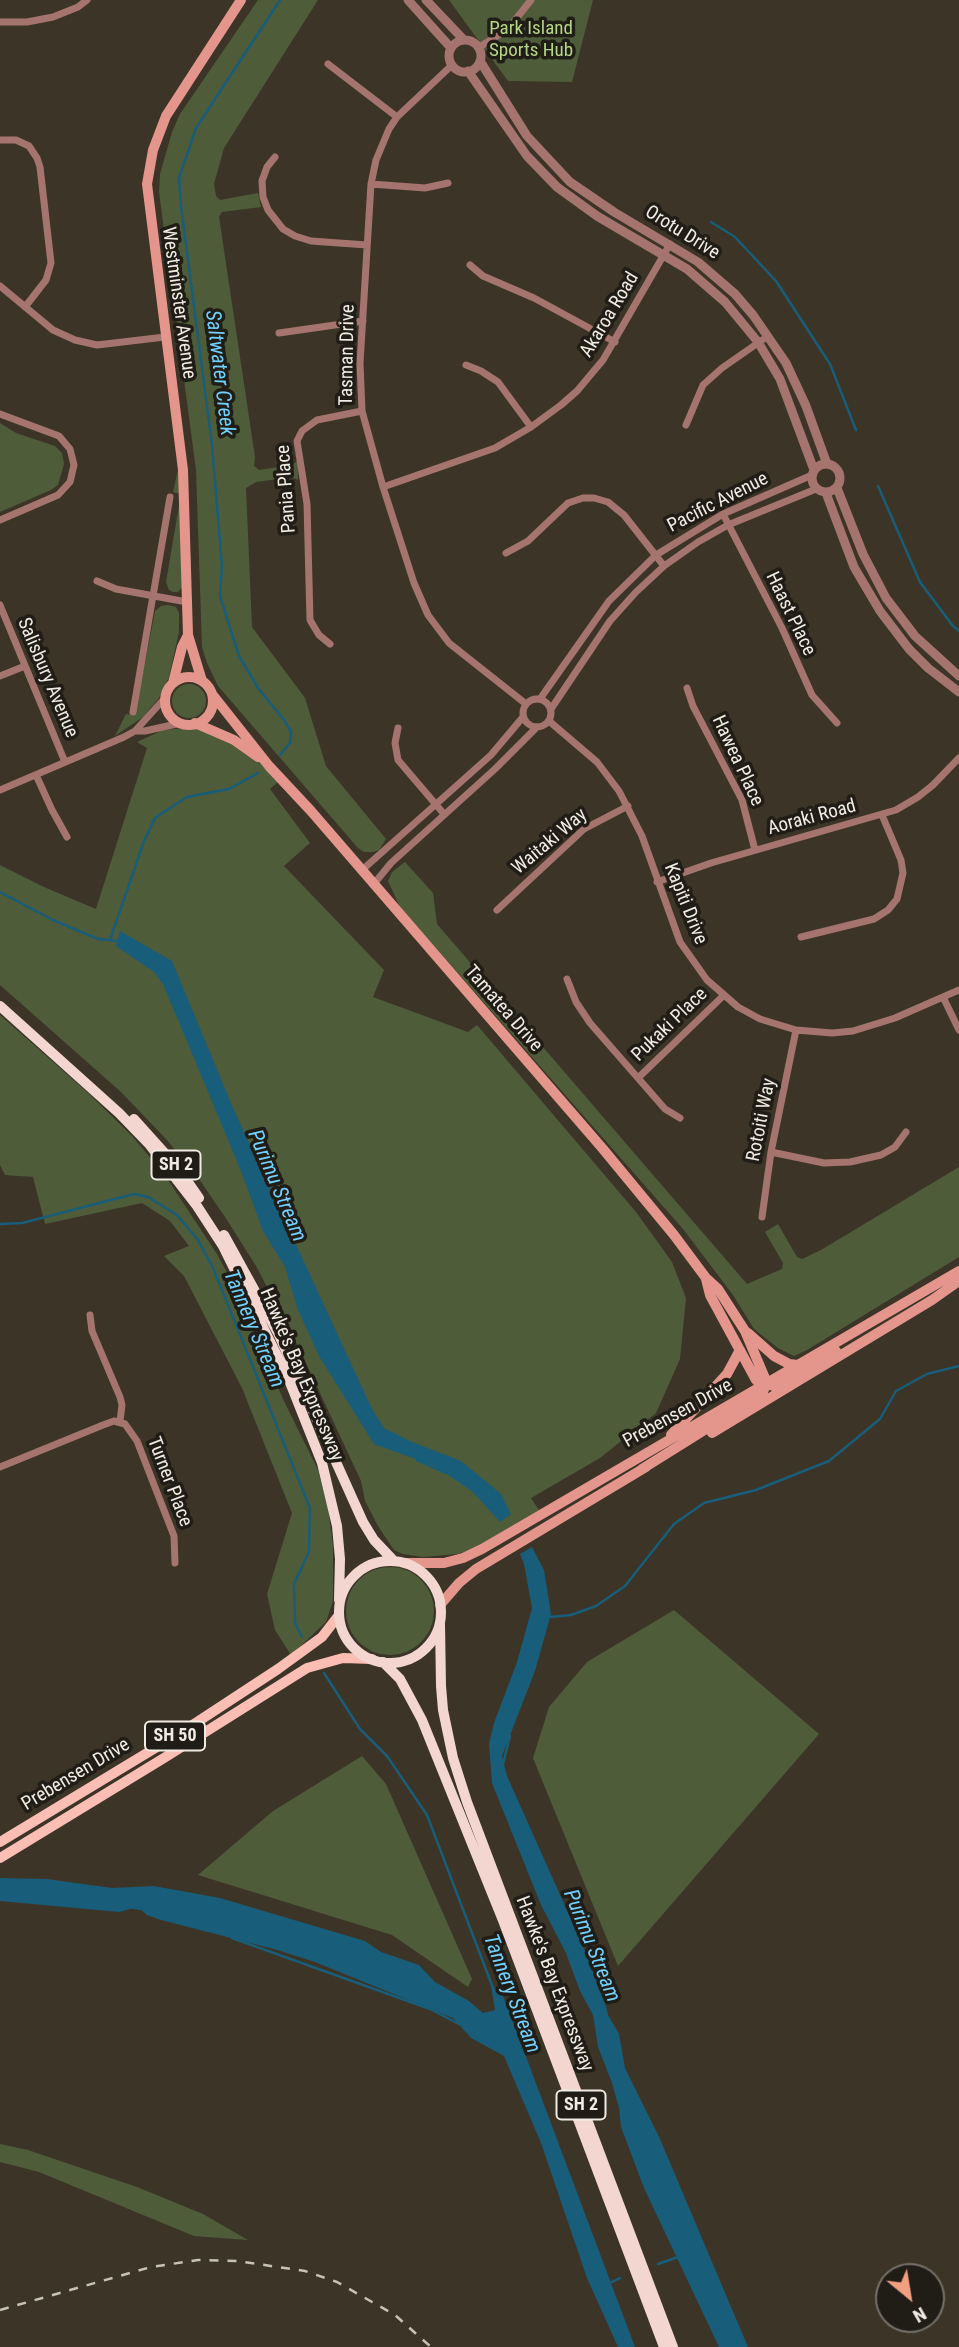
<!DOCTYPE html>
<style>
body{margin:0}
#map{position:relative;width:959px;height:2347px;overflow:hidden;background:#3c3527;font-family:"Roboto Condensed",sans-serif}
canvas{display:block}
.north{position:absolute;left:875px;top:2263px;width:70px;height:70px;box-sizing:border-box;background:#201d17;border:2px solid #747069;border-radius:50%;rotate:150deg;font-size:19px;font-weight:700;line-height:28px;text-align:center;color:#f1ece3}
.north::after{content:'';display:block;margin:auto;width:24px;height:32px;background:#f3a082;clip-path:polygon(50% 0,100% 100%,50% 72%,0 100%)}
</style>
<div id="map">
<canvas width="959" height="2347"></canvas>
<div class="north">N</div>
</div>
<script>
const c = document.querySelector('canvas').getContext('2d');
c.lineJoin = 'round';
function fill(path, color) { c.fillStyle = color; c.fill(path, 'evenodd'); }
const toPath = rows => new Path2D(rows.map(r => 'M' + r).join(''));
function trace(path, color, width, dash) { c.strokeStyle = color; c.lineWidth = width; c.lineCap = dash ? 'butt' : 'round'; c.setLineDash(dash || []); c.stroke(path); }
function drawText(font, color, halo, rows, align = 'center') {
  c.font = font + ' "Roboto Condensed",sans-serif'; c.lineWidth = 7; c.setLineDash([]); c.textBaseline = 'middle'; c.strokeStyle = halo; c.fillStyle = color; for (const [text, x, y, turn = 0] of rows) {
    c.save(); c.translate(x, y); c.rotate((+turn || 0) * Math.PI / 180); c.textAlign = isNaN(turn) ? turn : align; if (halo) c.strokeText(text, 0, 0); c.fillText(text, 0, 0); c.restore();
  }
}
fill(toPath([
 [258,0,318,0,224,148,214,184,216,196,220,200,258,193,261,207,222,212,219,217,255,457,254,466,259,470,292,465,298,460,298,480,292,477,256,482,246,488,252,627,305,698,326,766,386,839,379,850,373,852,364,852,358,848,218,686,207,663,202,647,196,470,159,192,160,174,172,132,180,114],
 [449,0,593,0,572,82,508,81],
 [0,423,16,433,55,446,62,453,64,464,58,485,51,490,0,512],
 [180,461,184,476,184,585,178,592,173,592,169,590,166,582,181,494,173,492],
 [168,605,176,607,179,613,179,632,169,677,159,698,143,717,115,736,126,714,135,715,155,611,161,606],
 '172 701a17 17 0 1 1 34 0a17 17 0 1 1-34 0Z',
 [186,728,208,730,254,755,279,781,270,789,310,843,284,866,384,970,373,997,468,1032,477,1025,636,1212,672,1262,686,1298,680,1359,656,1413,600,1458,531,1498,539,1510,476,1547,458,1554,422,1557,403,1554,394,1550,378,1526,365,1501,361,1481,299,1348,256,1266,227,1220,199,1179,167,1140,121,1092,0,985,0,865,44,887,96,909,147,748,137,742,163,730],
 [405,862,433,893,437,924,747,1284,782,1269,783,1263,765,1232,778,1224,797,1257,802,1259,821,1250,959,1167,959,1257,807,1350,794,1356,778,1348,754,1329,733,1295,683,1229,400,907,388,881,392,872],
 [0,1015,87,1092,132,1136,164,1174,217,1254,238,1293,283,1399,318,1470,328,1508,333,1546,333,1601,326,1622,291,1655,275,1630,267,1594,292,1513,242,1388,184,1276,164,1256,189,1246,170,1221,142,1203,45,1224,33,1177,5,1175,0,1165],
 '346 1611a44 44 0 1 1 88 0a44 44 0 1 1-88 0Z',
 [674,1610,819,1734,618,1966,533,1758,549,1707,587,1662],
 [362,1756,386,1784,472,1979,468,1987,392,1935,198,1875,273,1811],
 [0,2144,28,2150,137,2187,203,2214,248,2240,194,2236,39,2172,0,2162]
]), '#4e5c3a');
fill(toPath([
 [120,931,172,961,233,1108,372,1409,384,1428,412,1442,461,1461,501,1494,511,1514,500,1522,473,1492,435,1466,374,1444,319,1356,298,1310,285,1267,263,1231,241,1171,163,984,154,972,116,946],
 [532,1547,544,1570,551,1614,535,1671,502,1756,507,1776,603,1991,608,2015,619,2034,625,2068,660,2139,748,2347,719,2347,644,2188,621,2127,619,2108,612,2083,598,2047,593,2015,580,1991,566,1953,541,1905,492,1783,489,1744,494,1723,517,1662,532,1608,524,1564,520,1554],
 [0,1878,47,1879,112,1888,154,1886,220,1898,365,1941,381,1952,419,1965,435,1982,469,2001,483,2013,495,2010,491,1986,501,1990,635,2347,618,2347,587,2278,541,2143,504,2056,471,2038,453,2018,315,1962,274,1949,161,1920,147,1915,138,1907,119,1912,0,1901]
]), '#185d79');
trace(toPath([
 [711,222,735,237,776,281,830,364,856,430],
 [878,486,920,582,953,626,959,631],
 [280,755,290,743,291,732,284,720,258,688,239,656,220,596,222,566,212,445,181,206,179,178,196,128,280,0],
 [0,892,53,920,98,939,118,941],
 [110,940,144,841,155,818,187,797,229,789,258,773],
 [0,1224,22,1223,134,1194,148,1197,177,1215,198,1240,213,1268,310,1508,309,1552,294,1584,295,1623,302,1637],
 [417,1460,446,1473],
 [550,1617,571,1615,596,1606,625,1586,674,1524,704,1503,756,1490,829,1461,880,1419,896,1391,927,1374,959,1366],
 [324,1673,360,1729,387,1756,427,1815,493,1988],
 [503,1764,510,1736],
 [128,1907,142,1909],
 [232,1938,430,2009,461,2025],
 [658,2264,678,2257],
 [608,2284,620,2278]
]), '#185d79', 2.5);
trace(toPath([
 [0,22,27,22,53,17,78,7,87,0],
 [478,48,508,29,531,0],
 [328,64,397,117],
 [452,65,397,117,389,129,376,160,371,184,360,363,362,411,383,487,414,583,428,615,449,643,526,704],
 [0,140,16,140,29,146,37,158,40,167,51,263,46,280,25,307],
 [275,157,267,167,262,181,263,197,268,210,283,229,295,236,311,241,367,245],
 [371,184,425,188,448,183],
 [470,265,483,276,534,298,615,342],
 [0,286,53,330,75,340,97,345,165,337],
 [279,333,363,321],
 [466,365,481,371,498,382,531,427],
 [0,414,59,436,70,449,74,465,70,482,58,495,0,520],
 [686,425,703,385,722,368,768,336],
 [383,487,495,448,531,427,561,405,577,391,603,360,670,244],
 [723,514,782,628,812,695,837,723],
 [506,553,528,541,568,503,583,498,594,498,608,502,624,515,664,566],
 [97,581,116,589,187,602],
 [0,605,65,762],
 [330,644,319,635,310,620,307,504,297,441,302,431,317,420,362,411],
 [0,676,25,666],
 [687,688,693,706,742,800,755,850],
 '523 713a14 14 0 1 1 28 0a14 14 0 1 1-28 0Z',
 [540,699,609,601,656,555,723,514,812,475],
 [551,709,610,621,636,592,664,566,698,542,728,525,816,489],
 [133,712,170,497],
 [549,721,597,762,619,791,642,836,680,942,707,980,738,1007,760,1019,796,1030,832,1033,853,1031,895,1018,959,990],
 [398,728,395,743,398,760,444,814],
 [135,731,145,731,181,723],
 [36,775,52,810,67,837],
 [0,790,124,737,135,731,165,698],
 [361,871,491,755,523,717],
 [657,882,711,863,896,810,918,797,933,785,959,758],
 [373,885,391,863,495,769,537,727],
 [497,910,584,829,628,806],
 [801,937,874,919,888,910,897,899,903,873,901,860,882,815],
 [567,979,576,1002,590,1023,665,1109,680,1118],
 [943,997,959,1030],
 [638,1078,723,996],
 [771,1152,824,1163,850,1162,881,1155,895,1147,906,1132],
 [762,1217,771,1152,796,1030],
 [90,1315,92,1331,120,1397,122,1405,120,1421],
 [0,1467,103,1425,114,1421,125,1424,137,1441,174,1536,175,1563]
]), '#a5746e', 7);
trace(toPath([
 [408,0,451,48],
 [426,0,464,40],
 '449 56a16 16 0 1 1 32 0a16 16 0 1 1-32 0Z',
 [480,61,527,136,570,182,614,212,698,262,735,294,753,315,786,363,806,406,827,464],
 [468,71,527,156,557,187,597,216,687,269,725,302,758,342,780,379,814,470],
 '812 478a14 14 0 1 1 28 0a14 14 0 1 1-28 0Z',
 [837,488,863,554,886,598,915,636,959,676],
 [826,493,854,567,880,611,909,649,928,668,959,692]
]), '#a5746e', 9);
trace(toPath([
 '165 701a24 24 0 1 1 48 0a24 24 0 1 1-48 0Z',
 [202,681,188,635,183,470,147,184,153,150,166,116,241,0],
 [173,683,182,647,188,635],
 [212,694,269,766,311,811,603,1149,674,1235,706,1278,718,1289,745,1331,767,1383,762,1394,642,1469],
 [195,723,234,740,258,757],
 [706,1279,710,1295,756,1380,762,1386],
 [748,1333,774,1356,789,1364,798,1365],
 [773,1386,836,1351],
 [712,1433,932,1300,959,1281],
 [671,1435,727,1374,740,1350],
 [407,1563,444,1563,463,1558,482,1549,959,1271],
 [440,1605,459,1583,476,1569,646,1467]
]), '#e4968c', 10);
trace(toPath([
 [0,1842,185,1730,278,1669,322,1637,339,1615],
 [0,1858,164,1758,307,1668,343,1658,372,1659]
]), '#fbbeb5', 10);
trace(toPath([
 [0,1006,119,1113,149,1144,197,1206,223,1246,289,1380,322,1463,337,1526,340,1559,339,1600],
 [134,1119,179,1169,199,1198],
 [224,1235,278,1333,363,1522,374,1540,393,1560],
 '339 1612a51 51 0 1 1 102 0a51 51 0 1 1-102 0Z',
 [440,1624,441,1686,443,1710,453,1758,467,1802,673,2347],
 [383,1662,400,1679,422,1720,504,1923,664,2347]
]), '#f4d6d1', 10);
trace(toPath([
 [0,2310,151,2267,198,2260,237,2261,305,2271,337,2282,395,2315,431,2347]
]), '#c7c1b7', 2.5, [9, 9]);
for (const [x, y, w] of [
 [176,1165,49],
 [175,1736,60],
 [581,2105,49]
]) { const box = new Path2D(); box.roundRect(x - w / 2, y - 14.5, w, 29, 5); c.fillStyle = '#201d17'; c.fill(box); trace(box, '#f1ece3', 2); }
drawText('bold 18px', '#f1ece3', null, [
 ["SH 2",176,1165],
 ["SH 50",175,1736],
 ["SH 2",581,2105]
]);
drawText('19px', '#b5d585', '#201d17', [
 ["Park Island",531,29],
 ["Sports Hub",531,51]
]);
drawText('19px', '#f1ece3', '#201d17', [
 ["Orotu Drive",682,233,32],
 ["Westminster Avenue",178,303,82],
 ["Akaroa Road",610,315,-59],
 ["Tasman Drive",348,355,-89],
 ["Pania Place",287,489,-94],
 ["Pacific Avenue",718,503,-27],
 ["Haast Place",790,614,64],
 ["Salisbury Avenue",47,678,67],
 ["Hawea Place",737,761,65],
 ["Aoraki Road",812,818,-15],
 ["Waitaki Way",550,842,-40],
 ["Kapiti Drive",685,904,68],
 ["Tamatea Drive",503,1009,49],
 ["Pukaki Place",670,1025,-44],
 ["Rotoiti Way",762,1120,-79],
 ["Hawke's Bay Expressway",301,1375,67],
 ["Prebensen Drive",678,1414,-29],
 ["Turner Place",169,1482,69],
 ["Prebensen Drive",76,1775,-31],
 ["Hawke's Bay Expressway",554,1984,69]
]);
drawText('italic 21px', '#71d0fd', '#201d17', [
 ["Saltwater Creek",219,373,83],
 ["Purimu Stream",276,1186,67],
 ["Tannery Stream",253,1329,67],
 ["Purimu Stream",591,1946,68],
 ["Tannery Stream",511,1994,69]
]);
</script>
